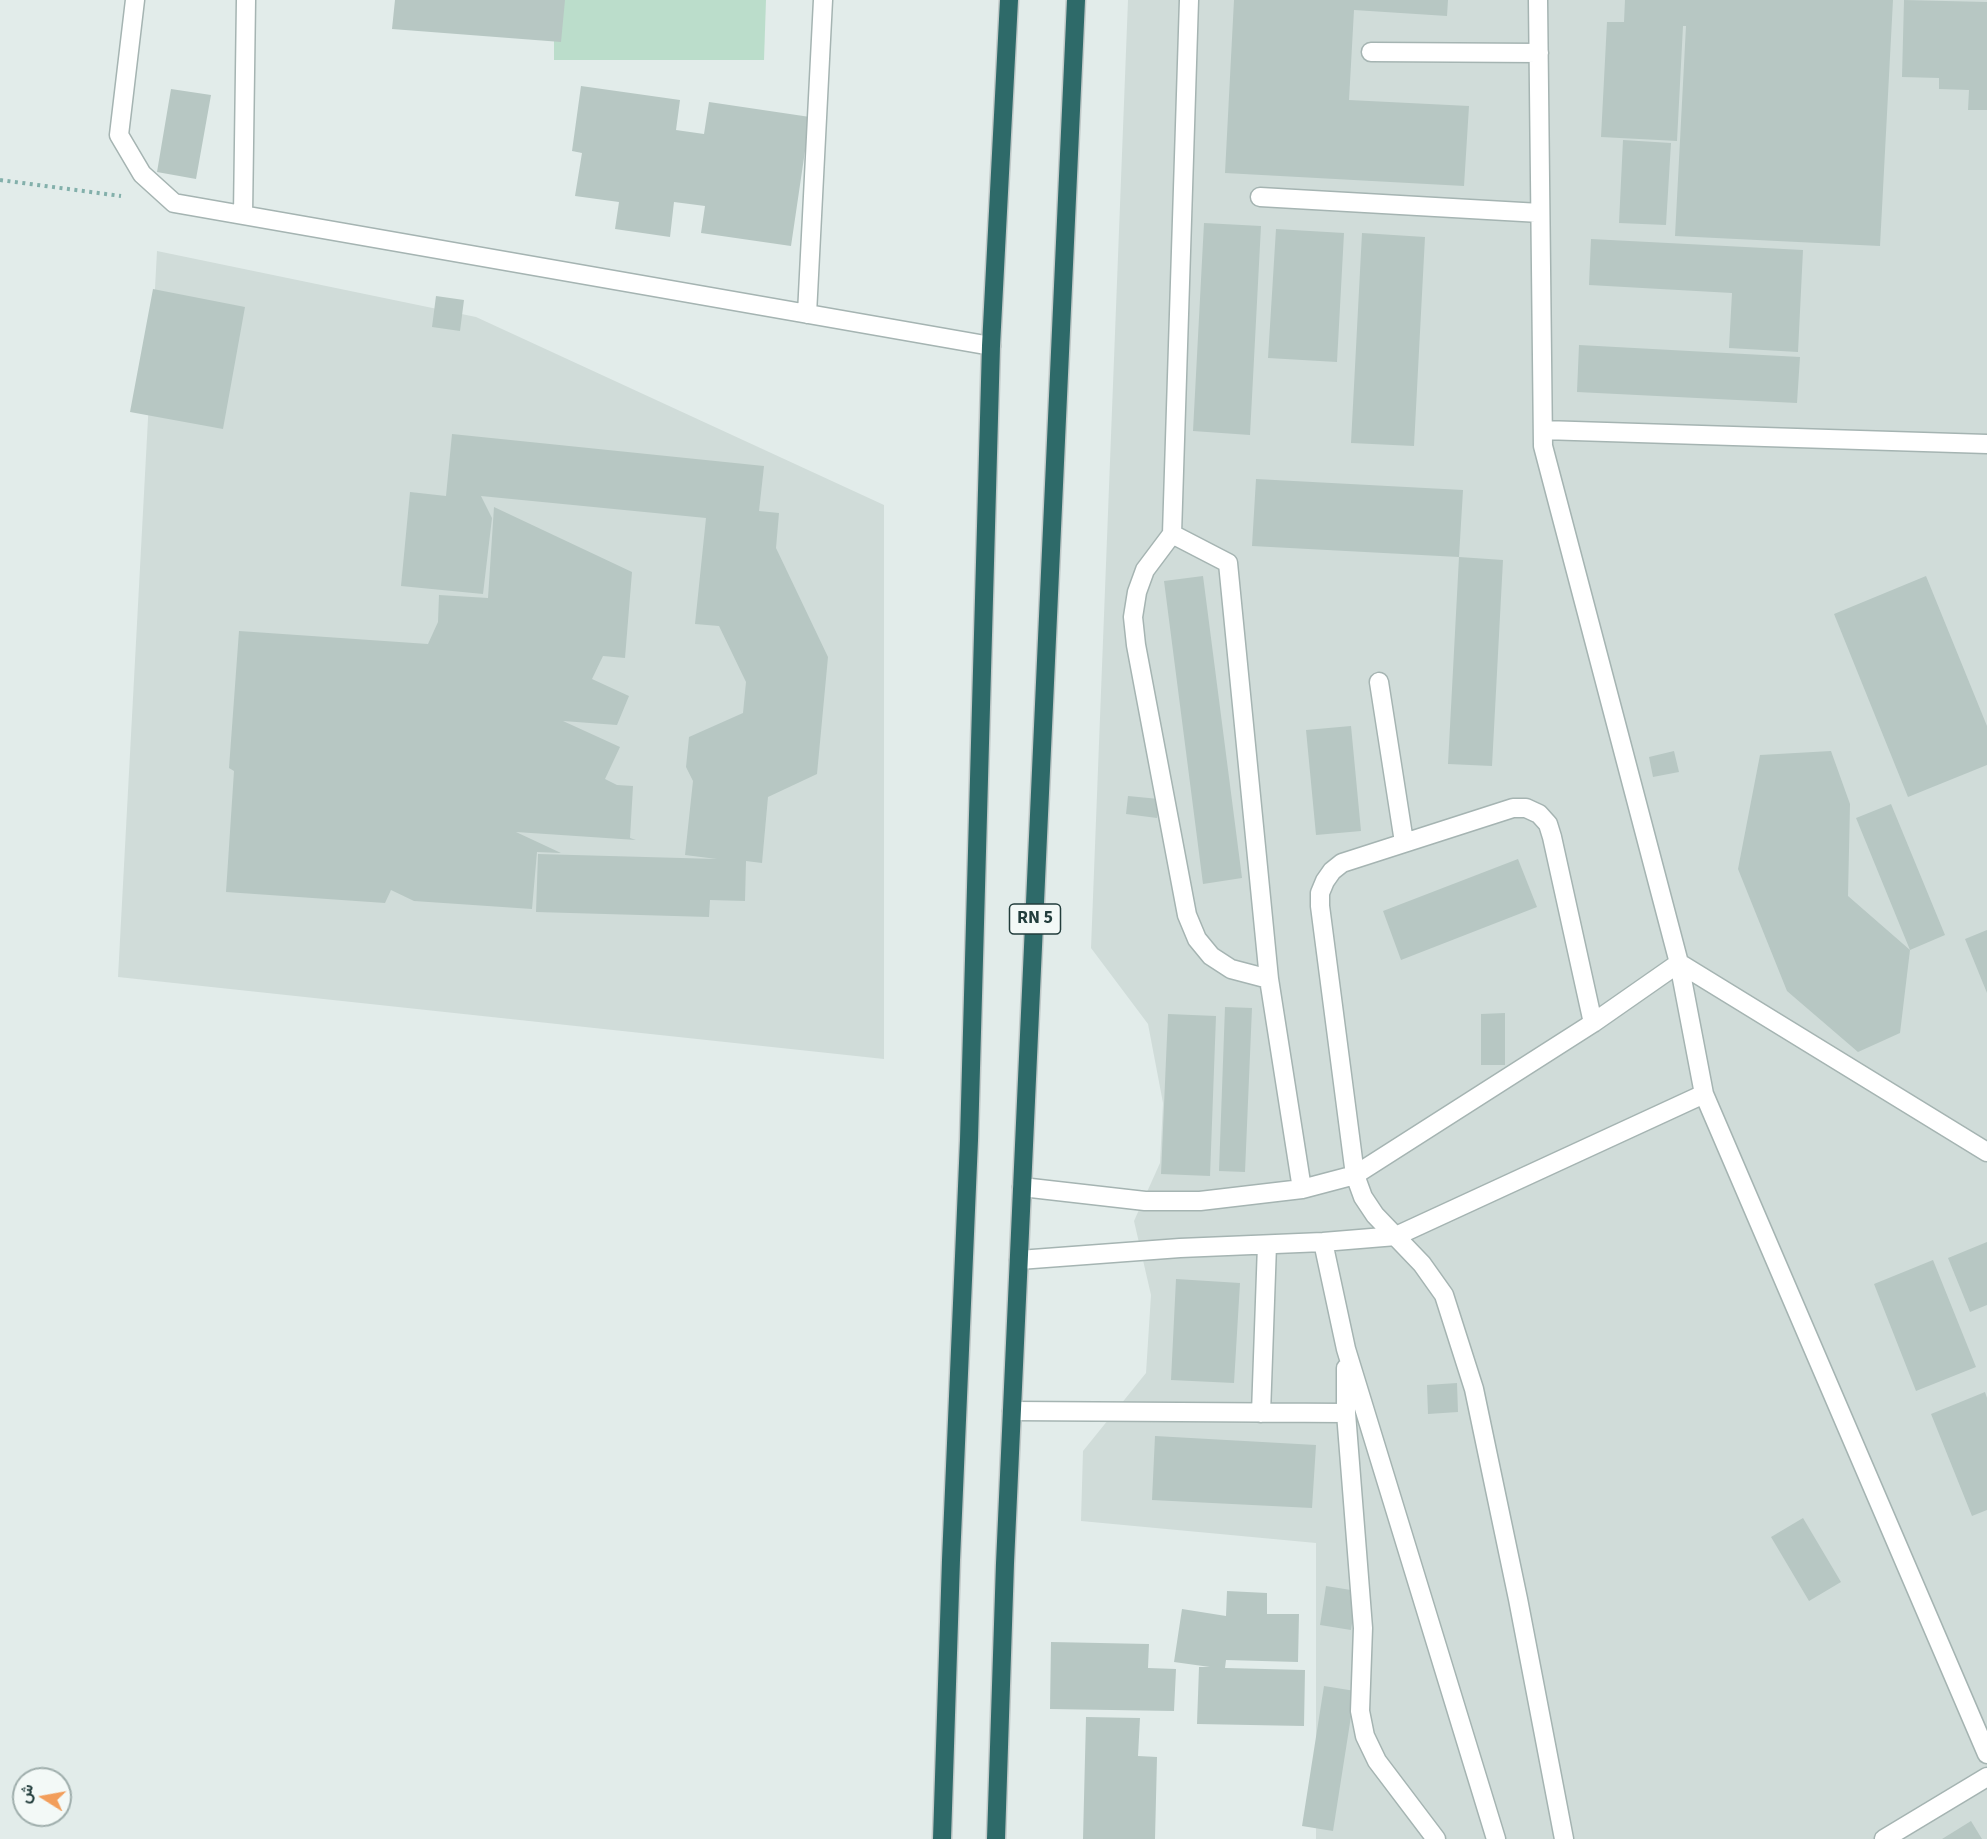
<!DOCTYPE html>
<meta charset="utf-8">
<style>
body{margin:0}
#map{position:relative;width:1987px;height:1839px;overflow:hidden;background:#e2ecea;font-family:"Source Sans 3",Vazirmatn,sans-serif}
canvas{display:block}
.north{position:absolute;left:12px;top:1767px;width:60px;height:60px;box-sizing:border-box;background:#f3f9f7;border:2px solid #9faeac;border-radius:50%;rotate:281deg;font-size:16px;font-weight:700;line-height:24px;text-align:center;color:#223d3c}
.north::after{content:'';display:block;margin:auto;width:21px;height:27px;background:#f29e5b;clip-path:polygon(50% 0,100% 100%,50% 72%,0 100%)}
</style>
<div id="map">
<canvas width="1987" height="1839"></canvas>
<div class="north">ش</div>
</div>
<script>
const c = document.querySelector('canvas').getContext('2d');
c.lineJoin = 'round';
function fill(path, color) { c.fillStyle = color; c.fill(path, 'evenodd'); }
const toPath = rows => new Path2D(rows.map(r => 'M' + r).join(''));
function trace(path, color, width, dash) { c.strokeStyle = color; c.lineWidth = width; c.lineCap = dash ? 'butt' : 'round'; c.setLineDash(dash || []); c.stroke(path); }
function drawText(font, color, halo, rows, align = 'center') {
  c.font = font + ' "Source Sans 3",sans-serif'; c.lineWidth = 5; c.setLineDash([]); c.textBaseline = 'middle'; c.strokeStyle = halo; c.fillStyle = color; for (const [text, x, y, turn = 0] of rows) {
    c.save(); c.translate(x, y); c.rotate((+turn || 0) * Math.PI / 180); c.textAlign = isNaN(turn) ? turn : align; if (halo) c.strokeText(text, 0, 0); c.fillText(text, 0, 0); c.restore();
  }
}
fill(toPath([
 [1128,0,1987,0,1987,1839,1316,1839,1316,1543,1081,1521,1083,1451,1146,1373,1151,1295,1134,1221,1160,1163,1163,1103,1148,1024,1091,948],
 [157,251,476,317,884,505,884,1059,118,977]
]), '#d0dcd9');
fill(toPath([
 [554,0,766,0,764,60,554,60]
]), '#bbddcb');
fill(toPath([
 [395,0,565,0,561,42,392,29],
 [1234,0,1448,0,1447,16,1354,10,1349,100,1469,106,1464,186,1225,173],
 [1625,0,1893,0,1880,246,1675,236,1686,26,1683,26,1677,141,1601,137,1607,22,1624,22],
 [1904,0,1987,2,1987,110,1968,110,1969,90,1939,89,1939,78,1902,77],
 [581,86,680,100,676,130,704,134,709,102,810,117,791,246,701,233,705,206,674,202,670,237,615,229,619,202,575,196,582,153,572,151],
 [171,89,211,95,196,179,157,172],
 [1623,140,1671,143,1666,225,1619,223],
 [1204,223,1261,226,1250,435,1193,431],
 [1276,229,1344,233,1337,362,1268,358],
 [1362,233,1425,237,1414,446,1351,443],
 [1591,239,1803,250,1798,352,1729,348,1732,293,1589,285],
 [153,289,245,307,223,429,130,412],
 [436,296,464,300,460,331,432,327],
 [1579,345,1800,357,1797,403,1577,392],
 [452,434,764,466,759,511,779,513,776,548,828,657,817,774,768,797,762,863,746,861,745,901,710,900,709,917,536,912,538,854,717,859,685,855,693,781,686,767,689,737,743,713,746,682,719,626,695,624,706,518,481,496,492,518,483,594,401,586,410,492,446,496],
 [1256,479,1463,490,1459,557,1503,560,1492,766,1448,764,1459,557,1252,546],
 [494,507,632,572,625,658,603,656,592,679,629,696,617,725,563,721,620,747,605,779,617,785,633,786,630,838,636,840,516,832,561,853,537,852,532,909,414,901,391,890,385,903,226,892,234,771,229,768,239,631,428,644,438,622,439,595,488,598],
 [1203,576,1242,878,1203,884,1164,581],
 [1926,576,1987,726,1987,765,1908,797,1834,614],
 [1351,726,1361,831,1316,835,1306,730],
 [1674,751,1679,772,1653,777,1649,757],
 [1831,751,1850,804,1848,896,1910,950,1900,1033,1858,1052,1787,991,1738,869,1760,755],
 [1128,796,1159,799,1157,818,1126,814],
 [1891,804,1945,935,1910,950,1856,818],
 [1518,859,1537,907,1401,960,1383,911],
 [1987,930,1987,993,1965,939],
 [1225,1007,1252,1008,1245,1172,1219,1171],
 [1505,1013,1505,1065,1481,1065,1481,1014],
 [1168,1014,1216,1016,1210,1176,1161,1174],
 [1987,1242,1987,1305,1970,1312,1948,1258],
 [1933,1260,1976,1367,1916,1391,1874,1284],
 [1176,1279,1240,1283,1234,1383,1171,1380],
 [1457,1383,1458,1412,1428,1414,1427,1385],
 [1985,1392,1987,1398,1987,1510,1972,1516,1931,1414],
 [1155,1436,1316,1445,1312,1508,1152,1500],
 [1803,1518,1841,1582,1809,1601,1771,1537],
 [1326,1586,1357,1591,1351,1630,1320,1625],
 [1227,1591,1267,1593,1267,1614,1299,1614,1298,1662,1226,1660,1225,1668,1305,1670,1304,1726,1197,1724,1199,1667,1210,1667,1174,1662,1182,1609,1226,1616],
 [1051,1642,1149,1644,1148,1668,1176,1669,1174,1711,1050,1709],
 [1324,1686,1355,1691,1333,1831,1302,1826],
 [1086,1717,1140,1718,1138,1756,1157,1757,1155,1839,1083,1839],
 [1971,1821,1982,1839,1942,1839]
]), '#b7c7c3');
const minor = toPath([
 [135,0,119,135,142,174,174,203,991,346],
 [1189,0,1172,534,1228,563,1269,979,1302,1189],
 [1371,52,1539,53],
 [1260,197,1540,213],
 [243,215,246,0],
 [807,314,823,0],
 [1543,430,1987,444],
 [1172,534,1145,570,1137,592,1133,617,1136,645,1187,915,1197,939,1211,956,1231,969,1269,979],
 [1379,682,1404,842],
 [1704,1094,1679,963,1987,1152],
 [1022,1187,1145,1201,1200,1201,1302,1189,1355,1175,1593,1023,1679,963,1543,446,1538,0],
 [1323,1242,1346,1349,1496,1839],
 [1019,1260,1180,1248,1323,1242,1396,1236,1704,1094,1987,1754],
 [1346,1368,1346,1413,1363,1628,1360,1711,1365,1736,1377,1761,1436,1839],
 [1012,1411,1346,1413],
 [1261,1413,1267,1245],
 [1564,1839,1518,1599,1474,1389,1444,1295,1422,1264,1375,1215,1363,1197,1355,1175,1320,906,1320,893,1325,881,1332,871,1342,863,1513,808,1526,808,1539,814,1548,824,1552,837,1593,1023],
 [1884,1839,1987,1777]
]);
const highway = toPath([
 [942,1839,951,1560,969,1140,991,346,1009,0],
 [996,1839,1005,1563,1076,0]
]);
trace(minor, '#a5b4b2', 21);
trace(highway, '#c1c9c8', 21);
trace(toPath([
 [0,180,121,196]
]), '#83b0ab', 4, [3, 4.5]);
trace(minor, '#fff', 18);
trace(highway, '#2e6a69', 18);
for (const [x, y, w] of [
 [1035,919,51]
]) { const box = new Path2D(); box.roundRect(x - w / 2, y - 15, w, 30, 4.5); c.fillStyle = '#f3f9f7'; c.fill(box); trace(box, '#223d3c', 1.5); }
drawText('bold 18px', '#223d3c', null, [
 ["RN 5",1035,919]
]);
</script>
